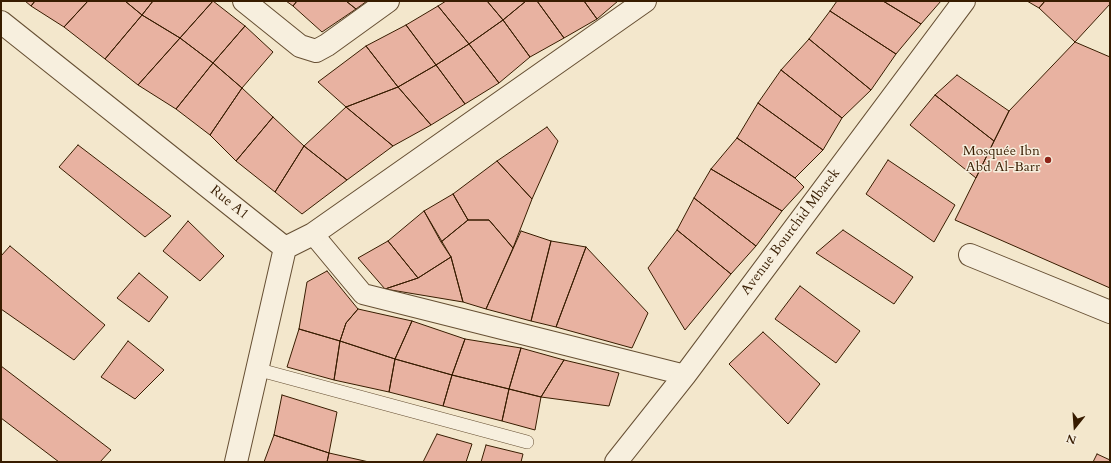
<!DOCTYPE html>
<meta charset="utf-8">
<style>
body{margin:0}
#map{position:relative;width:1111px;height:463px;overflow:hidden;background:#f3e7cc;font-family:Cardo,serif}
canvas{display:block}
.frame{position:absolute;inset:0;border:2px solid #371c00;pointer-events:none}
.north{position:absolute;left:1055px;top:407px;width:40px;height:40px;-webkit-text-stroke:3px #f7efde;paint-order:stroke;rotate:197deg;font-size:11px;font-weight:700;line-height:16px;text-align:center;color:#371c00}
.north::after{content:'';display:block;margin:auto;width:14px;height:18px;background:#371c00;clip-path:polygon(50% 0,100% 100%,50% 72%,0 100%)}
</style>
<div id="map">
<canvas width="1111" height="463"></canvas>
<div class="frame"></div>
<div class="north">N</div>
</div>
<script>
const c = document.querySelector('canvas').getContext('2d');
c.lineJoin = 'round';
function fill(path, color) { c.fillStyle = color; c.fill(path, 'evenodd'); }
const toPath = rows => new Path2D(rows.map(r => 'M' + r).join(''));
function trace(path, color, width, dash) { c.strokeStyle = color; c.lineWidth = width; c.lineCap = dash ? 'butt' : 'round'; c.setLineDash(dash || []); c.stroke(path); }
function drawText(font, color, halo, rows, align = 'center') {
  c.font = font + ' Cardo,serif'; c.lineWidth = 3; c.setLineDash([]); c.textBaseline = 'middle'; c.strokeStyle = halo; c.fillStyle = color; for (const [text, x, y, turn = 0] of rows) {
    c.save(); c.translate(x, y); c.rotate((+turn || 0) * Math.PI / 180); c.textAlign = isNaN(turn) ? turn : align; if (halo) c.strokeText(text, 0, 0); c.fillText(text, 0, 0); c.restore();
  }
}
const building = toPath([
 [25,1,35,1,31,6,25,1],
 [35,1,88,1,64,27,31,6,35,1],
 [88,1,125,1,142,15,105,59,64,27,88,1],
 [125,1,153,1,142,15,125,1],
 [153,1,213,1,180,38,142,15,153,1],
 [213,1,245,26,213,63,180,38,213,1],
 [286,1,297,1,293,6,286,1],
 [297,1,346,1,356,9,322,32,293,6,297,1],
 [346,1,367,1,356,9,346,1],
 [446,1,487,1,503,20,469,44,438,6,446,1],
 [487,1,526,1,503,20,487,1],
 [526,1,537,1,564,38,530,57,503,20,526,1],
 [537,1,584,1,597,19,564,38,537,1],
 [584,1,618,1,597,19,584,1],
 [837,1,883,1,921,24,896,54,830,11,837,1],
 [883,1,941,1,921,24,883,1],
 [1027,1,1045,1,1039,8,1027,1],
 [1045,1,1110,1,1110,4,1075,42,1039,8,1045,1],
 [438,6,469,44,436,65,406,25,438,6],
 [830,11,896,54,871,90,809,39,830,11],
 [142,15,180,38,138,85,105,59,142,15],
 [503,20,530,57,499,83,469,44,503,20],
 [406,25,436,65,398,87,366,46,406,25],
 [245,26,273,52,242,88,213,63,245,26],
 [180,38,213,63,176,109,138,85,180,38],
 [809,39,871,90,842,118,781,70,809,39],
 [1075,42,1110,57,1110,288,955,220,1009,111,1075,42],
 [469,44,499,83,465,104,436,65,469,44],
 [366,46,398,87,346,107,318,82,366,46],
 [213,63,242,88,210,135,176,109,213,63],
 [436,65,465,104,431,125,398,87,436,65],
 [781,70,842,118,823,150,758,103,781,70],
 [957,75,1009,111,994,141,935,95,957,75],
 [398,87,431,125,393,146,346,107,398,87],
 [242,88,273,117,236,161,210,135,242,88],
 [935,95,994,141,976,178,910,125,935,95],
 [758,103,823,150,795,178,737,138,758,103],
 [346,107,393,146,347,180,304,146,346,107],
 [273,117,304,146,275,192,236,161,273,117],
 [547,127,558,141,532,199,497,161,547,127],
 [737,138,795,178,804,187,782,211,711,169,737,138],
 [78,145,171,216,145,237,59,167,78,145],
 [304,146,347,180,302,214,275,192,304,146],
 [888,160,955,205,934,242,866,194,888,160],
 [497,161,532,199,513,248,489,220,468,220,453,194,497,161],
 [711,169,782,211,756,246,694,198,711,169],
 [453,194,468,220,441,242,424,211,453,194],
 [694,198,756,246,731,274,677,230,694,198],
 [424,211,451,257,418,278,388,241,424,211],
 [468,220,489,220,513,248,486,309,463,302,451,257,441,242,468,220],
 [188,221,224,256,200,281,163,251,188,221],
 [677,230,731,274,685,330,648,268,677,230],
 [843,230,913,277,894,304,816,253,843,230],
 [521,231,551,241,531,321,486,309,521,231],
 [388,241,418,278,385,289,358,258,388,241],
 [551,241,586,247,556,327,531,321,551,241],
 [10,246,105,325,74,360,1,309,1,256,10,246],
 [586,247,648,313,632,348,556,327,586,247],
 [451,257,463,302,385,289,418,278,451,257],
 [327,271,358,309,346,323,340,341,299,329,307,282,327,271],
 [139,273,168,297,149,322,117,298,139,273],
 [800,286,860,331,836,363,775,319,800,286],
 [358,309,412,321,395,359,340,341,346,323,358,309],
 [412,321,465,339,452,375,395,359,412,321],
 [299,329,340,341,334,380,287,367,299,329],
 [763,332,820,384,788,424,729,364,763,332],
 [465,339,521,348,509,389,452,375,465,339],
 [128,341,164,370,135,399,101,377,128,341],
 [340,341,395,359,389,392,334,380,340,341],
 [521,348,564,360,541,397,509,389,521,348],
 [395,359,452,375,443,406,389,392,395,359],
 [564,360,619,373,609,406,541,397,564,360],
 [1,366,111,450,100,462,59,462,1,418,1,366],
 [452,375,509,389,502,421,443,406,452,375],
 [509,389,541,397,535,430,502,421,509,389],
 [282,395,337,412,329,453,274,435,282,395],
 [437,434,472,444,466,462,423,462,437,434],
 [274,435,329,453,327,462,264,462,274,435],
 [486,445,523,454,521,462,481,462,486,445],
 [329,453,369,462,327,462,329,453],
 [1097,454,1110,460,1110,462,1093,462,1097,454]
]);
fill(building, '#e8b2a1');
trace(building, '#371c00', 1);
const service = toPath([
 [256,369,527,442]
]);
const pedestrian = toPath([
 [313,234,363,294,685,375]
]);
const minor = toPath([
 [244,1,300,46,316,51,327,45,388,1],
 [1,22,285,248,236,462],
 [285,248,313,234,645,1],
 [970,255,1110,312],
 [616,462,685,375,964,1]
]);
trace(service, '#664f33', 14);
trace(pedestrian, '#664f33', 22);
trace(minor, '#664f33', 24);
trace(service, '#f7efde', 13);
trace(pedestrian, '#f7efde', 20);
trace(minor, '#f7efde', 22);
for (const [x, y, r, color] of [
 [1048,160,4,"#8f2418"]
]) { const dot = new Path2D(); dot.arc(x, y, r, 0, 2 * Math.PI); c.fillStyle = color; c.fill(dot); trace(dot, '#f7efde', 1.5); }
drawText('14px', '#371c00', '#f7efde', [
 ["Mosquée Ibn",1040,152],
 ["Abd Al-Barr",1040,168]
], 'right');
drawText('14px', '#371c00', '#f7efde', [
 ["Rue A1",229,203,39],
 ["Avenue Bourchid Mbarek",791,232,-53]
]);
</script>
